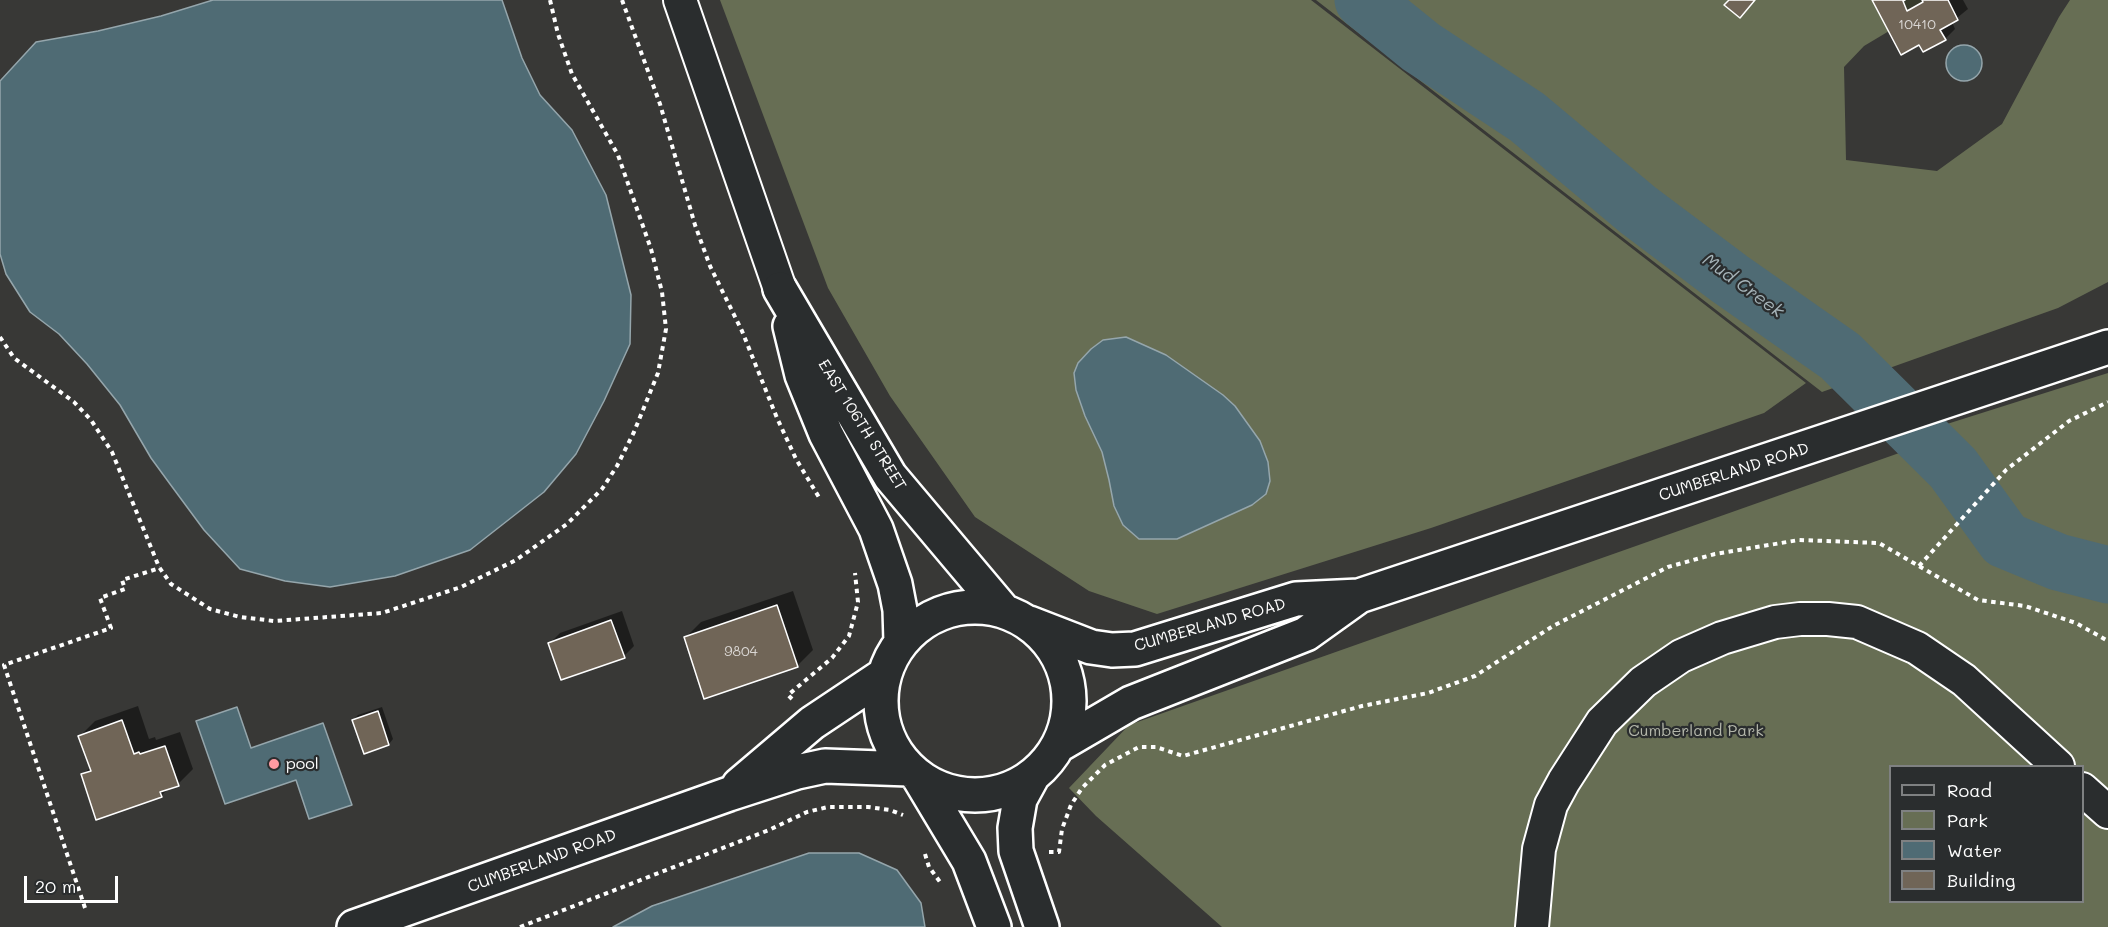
<!DOCTYPE html>
<style>
body{margin:0}
#map{position:relative;width:2108px;height:927px;overflow:hidden;background:#383836;font-family:Mali,sans-serif}
canvas{display:block}
.legend{position:absolute;left:1889px;top:765px;width:195px;height:138px;box-sizing:border-box;background:#2a2d2e;border:2px solid #7f8182;margin:0;padding:8px 10px;list-style:none;font-size:18px;color:#fff}
.legend li{display:flex;align-items:center;gap:12px;height:30px}
.legend b{width:30px;border:2px solid #7f8182}
.scale{position:absolute;left:24px;top:876px;width:94px;height:27px;box-sizing:border-box;border:3px solid #fff;border-top:0;padding-left:8px;font-size:18px;line-height:21px;white-space:nowrap;color:#fff;-webkit-text-stroke:4px #2a2d2e;paint-order:stroke}
</style>
<div id="map">
<canvas width="2108" height="927"></canvas>
<ul class="legend">
<li><b style="height:8px;background:#2a2d2e"></b>Road</li>
<li><b style="height:16px;background:#676e54"></b>Park</li>
<li><b style="height:16px;background:#4f6b74"></b>Water</li>
<li><b style="height:16px;background:#706557"></b>Building</li>
</ul>
<div class="scale">20 m</div>
</div>
<script>
const c = document.querySelector('canvas').getContext('2d');
c.lineJoin = 'round';
function fill(path, color) { c.fillStyle = color; c.fill(path, 'evenodd'); }
const toPath = rows => new Path2D(rows.map(r => 'M' + r).join(''));
function trace(path, color, width, dash) { c.strokeStyle = color; c.lineWidth = width; c.lineCap = dash ? 'butt' : 'round'; c.setLineDash(dash || []); c.stroke(path); }
function drawText(font, color, halo, rows, align = 'center') {
  c.font = font + ' Mali,sans-serif'; c.lineWidth = 4.5; c.setLineDash([]); c.textBaseline = 'middle'; c.strokeStyle = halo; c.fillStyle = color; for (const [text, x, y, turn = 0] of rows) {
    c.save(); c.translate(x, y); c.rotate((+turn || 0) * Math.PI / 180); c.textAlign = isNaN(turn) ? turn : align; if (halo) c.strokeText(text, 0, 0); c.fillText(text, 0, 0); c.restore();
  }
}
fill(toPath([
 [720,0,1311,0,1806,383,1764,413,1431,528,1157,614,1089,591,975,517,890,396,828,288],
 [1316,0,1941,0,1864,46,1844,67,1846,160,1937,171,2002,124,2059,17,2070,0,2108,0,2108,282,2058,308,1822,392],
 [2108,373,2108,927,1222,927,1096,816,1069,788,1129,725,1936,440,1928,430],
 [1890,766,2082,766,2082,902,1890,902]
]), '#676e54');
const water = toPath([
 [213,0,502,0,522,58,540,95,572,130,606,195,631,295,630,344,604,401,576,454,544,492,470,550,395,576,330,587,285,581,240,569,204,530,170,484,151,458,120,405,87,364,59,334,30,312,6,274,0,254,0,81,36,42,98,31,161,16,213,0],
 '1946 63a18 18 0 1 1 36 0a18 18 0 1 1-36 0Z',
 [1126,337,1166,355,1223,395,1235,406,1260,441,1268,462,1270,481,1266,494,1252,505,1177,539,1139,539,1123,525,1114,506,1109,480,1102,452,1085,416,1076,390,1074,373,1078,363,1091,349,1103,340,1126,337],
 [237,707,251,748,323,723,352,805,309,819,296,780,225,804,196,721,237,707],
 [809,853,859,853,897,870,921,903,925,927,613,927,652,906,809,853]
]);
fill(water, '#4f6b74');
trace(water, '#95a6ac', 1.5);
fill(toPath([
 [1874,0,1963,0,1968,9,1952,22,1955,29,1945,39,1920,43],
 [793,591,813,650,797,666,685,638,701,622],
 [622,611,634,646,624,656,550,643,560,633],
 [138,706,149,739,155,737,156,740,180,732,193,769,178,784,170,787,161,796,82,775,91,767,80,736,95,721],
 [382,707,393,739,389,744,353,720,358,715]
]), '#0007');
trace(toPath([
 [1363,0,1421,47,1527,117,1638,210,1730,279,1840,356,1953,468,2005,540,2058,562,2108,575]
]), '#4f6b74', 57);
const building = toPath([
 [1729,0,1755,0,1740,18,1724,5,1729,0],
 [1872,0,1905,0,1903,1,1907,11,1923,2,1922,0,1948,0,1958,20,1940,30,1946,40,1923,52,1919,45,1901,55,1872,0],
 [777,605,798,667,704,699,684,637,777,605],
 [611,620,625,658,561,680,548,643,611,620],
 [378,711,389,745,364,754,352,720,378,711],
 [122,720,134,754,139,752,140,754,165,746,179,786,160,792,162,797,96,820,81,774,91,771,78,736,122,720]
]);
fill(building, '#706557');
trace(building, '#fff', 1.5);
const street = toPath([
 [680,0,780,289],
 [2082,789,2108,812],
 [1532,927,1539,849,1551,805,1564,781,1602,722,1643,682,1681,656,1722,638,1775,622,1800,619,1828,619,1857,622,1917,648,1964,680,2058,766]
]);
const secondary = toPath([
 [780,289,890,476,1002,609],
 [790,326,802,375,826,434,876,529,895,584,900,610,901,642],
 '881 701a94 94 0 1 1 188 0a94 94 0 1 1-188 0Z',
 [1029,623,1091,647,1112,650,1135,649,1296,599,1359,596,2108,347],
 [1059,745,1131,703,1306,634,1359,596],
 [918,776,969,861,994,927],
 [1032,777,1020,799,1015,828,1016,851,1042,927],
 [739,785,812,723,884,675],
 [354,927,729,794,797,772,825,766,909,769]
]);
trace(street, '#fff', 36);
trace(secondary, '#fff', 38);
trace(toPath([
 [622,0,660,104,695,225,710,266,742,331,777,418,796,459,820,499],
 [0,337,14,358,74,402,91,420,112,452,159,567,171,584,210,609,240,617,274,621,382,613,461,587,516,560,567,524,602,489,617,466,634,432,658,373,666,329,662,292,651,249,618,155,572,74,558,34,550,0],
 [1919,566,2006,470,2069,421,2108,402],
 [792,699,788,695,832,658,849,636,858,602,855,573],
 [1049,852,1059,852,1062,829,1071,805,1082,788,1105,765,1139,747,1156,747,1183,756,1362,706,1428,693,1475,676,1553,626,1668,567,1715,554,1799,540,1879,543,1978,600,2025,606,2076,623,2108,641],
 [925,854,929,867,940,882],
 [85,908,4,665,111,628,100,598,125,589,122,580,160,568],
 [520,927,769,830,807,812,828,807,868,807,890,810,903,815]
]), '#fff', 4, [4.5, 4.5]);
trace(street, '#2a2d2e', 32);
trace(secondary, '#2a2d2e', 33);
for (const [x, y, r, color] of [
 [274,764,6,"#ff9aa2"]
]) { const dot = new Path2D(); dot.arc(x, y, r, 0, 2 * Math.PI); c.fillStyle = color; c.fill(dot); trace(dot, '#2a2d2e', 2); }
drawText('14px', '#dbd8d5', null, [
 ["10410",1917,25],
 ["9804",741,652]
]);
drawText('16px', '#fff', '#2a2d2e', [
 ["EAST 106TH STREET",862,425,58],
 ["CUMBERLAND ROAD",1734,472,-18],
 ["CUMBERLAND ROAD",1210,625,-16],
 ["CUMBERLAND ROAD",542,861,-20]
]);
drawText('16px', '#b3b6aa', '#2a2d2e', [
 ["Cumberland Park",1696,731]
]);
drawText('16px', '#fff', '#2a2d2e', [
 ["pool",286,764]
], 'left');
drawText('italic 18px', '#a7b5ba', '#2a2d2e', [
 ["Mud Creek",1743,286,36]
]);
</script>
